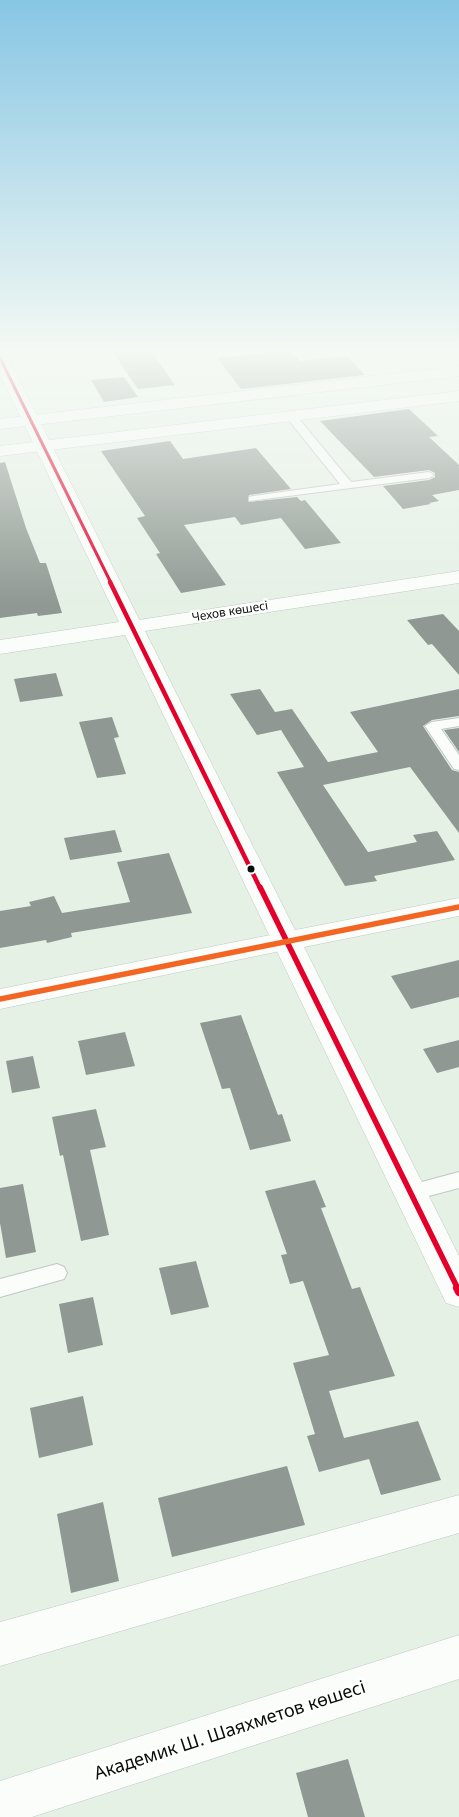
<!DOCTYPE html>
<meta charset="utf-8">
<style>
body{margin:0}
canvas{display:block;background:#e6f1e6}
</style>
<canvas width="459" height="1817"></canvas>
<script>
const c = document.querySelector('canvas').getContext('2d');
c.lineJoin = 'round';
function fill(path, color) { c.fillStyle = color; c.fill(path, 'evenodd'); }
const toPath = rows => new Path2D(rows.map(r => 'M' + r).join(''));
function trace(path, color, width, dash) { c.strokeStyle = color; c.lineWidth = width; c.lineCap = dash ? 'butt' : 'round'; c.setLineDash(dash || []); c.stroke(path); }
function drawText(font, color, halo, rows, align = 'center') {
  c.font = font + ' "Noto Sans",sans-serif'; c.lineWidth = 5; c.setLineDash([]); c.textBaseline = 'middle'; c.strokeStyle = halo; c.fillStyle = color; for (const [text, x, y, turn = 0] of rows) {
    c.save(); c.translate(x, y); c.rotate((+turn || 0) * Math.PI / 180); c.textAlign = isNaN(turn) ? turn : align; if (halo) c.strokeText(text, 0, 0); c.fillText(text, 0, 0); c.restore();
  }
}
fill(toPath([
 [112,351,151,351,175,385,138,389],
 [285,351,291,351,300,361,347,356,365,375,241,389,217,358],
 [124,377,138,397,104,402,91,380],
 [409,409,438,436,429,437,459,465,459,490,432,495,439,501,429,503,431,504,403,509,383,486,429,480,435,477,435,473,429,470,374,477,320,421],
 [170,441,183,459,256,448,291,489,249,495,248,502,297,497,301,501,305,500,341,543,305,549,281,518,241,525,235,517,184,525,226,585,181,593,156,554,160,553,137,518,145,516,101,451],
 [5,462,26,528,40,563,46,563,62,613,38,616,37,613,0,618,0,463],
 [443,614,459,631,459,675,432,644,428,645,407,620],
 [56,673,63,696,20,702,14,679],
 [260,689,275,712,292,709,328,762,378,752,350,712,459,689,459,716,432,720,423,726,452,770,459,772,459,833,410,767,323,785,368,852,417,842,413,835,437,831,455,860,374,876,377,881,345,886,277,772,304,767,281,730,257,735,230,694],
 [112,717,119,737,114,738,126,774,97,778,79,722],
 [459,728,459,752,444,730],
 [115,830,122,852,70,860,64,838],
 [169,853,192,913,71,933,72,937,47,943,46,940,0,948,0,911,31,906,29,902,54,896,62,913,130,902,117,862],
 [459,960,459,997,411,1009,391,976],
 [241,1015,278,1115,282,1114,291,1141,250,1150,230,1088,222,1089,200,1023],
 [125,1032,135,1066,86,1075,78,1041],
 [459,1040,459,1067,437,1073,423,1049],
 [33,1056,40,1088,12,1093,6,1061],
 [96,1109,106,1147,90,1150,109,1235,81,1241,63,1155,60,1156,52,1117],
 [315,1180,326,1207,321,1208,352,1289,360,1287,395,1376,329,1391,344,1438,418,1421,441,1480,381,1495,369,1459,319,1472,307,1436,315,1434,293,1363,329,1355,303,1281,290,1284,281,1255,287,1254,265,1191],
 [23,1184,36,1252,6,1258,0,1223,0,1188],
 [196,1261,209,1307,171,1315,159,1268],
 [93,1297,103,1345,68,1353,59,1304],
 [83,1396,93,1445,39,1458,30,1408],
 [287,1466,305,1525,172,1557,158,1498],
 [103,1502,119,1581,71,1593,57,1514],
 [348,1759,365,1817,308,1817,296,1773]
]), '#8f9892');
const service = toPath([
 [291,413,295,414,351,482,429,472,434,475,429,478,249,501,249,497,253,496,340,484,287,418,287,414,291,413],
 [459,718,459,726,441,729,459,755,459,770,454,769,425,726,432,722,459,718],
 [459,1172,459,1188,410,1201,403,1199,400,1193,403,1187,459,1172],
 [57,1264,64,1267,67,1273,64,1279,0,1297,0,1279,57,1264]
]);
const minor = toPath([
 [459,366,459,376,0,429,0,419,459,366],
 [459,391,459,401,0,456,0,446,459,391],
 [459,571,459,583,132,633,124,632,121,627,124,622,132,621,459,571],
 [285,932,295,934,299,941,295,948,0,1009,0,989,285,932],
 [459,1495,459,1533,0,1666,0,1622,459,1495],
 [459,1635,459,1679,32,1817,0,1817,0,1781,459,1635]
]);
const tertiary = toPath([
 [0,353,8,358,295,930,459,898,459,916,304,947,459,1256,459,1307,446,1303,125,635,0,654,0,640,119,622,0,374,0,353]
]);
trace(service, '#bfc8c0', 2);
trace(minor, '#bfc8c0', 1);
trace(tertiary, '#bfc8c0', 1);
fill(service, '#fbfdfb');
fill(minor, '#fbfdfb');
fill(tertiary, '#fbfdfb');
trace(toPath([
 [0,358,111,583]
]), '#e4002b', 3);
trace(toPath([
 [110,582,260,888]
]), '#e4002b', 4.5);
trace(toPath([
 [260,887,458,1289]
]), '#e4002b', 5.5);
trace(toPath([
 [457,1288,459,1292]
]), '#e4002b', 8);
trace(toPath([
 [0,999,459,907]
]), '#f26522', 5.5);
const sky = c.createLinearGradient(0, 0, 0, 605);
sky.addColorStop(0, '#87c6e4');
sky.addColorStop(0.58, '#f4f9f4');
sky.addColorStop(1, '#f4f9f400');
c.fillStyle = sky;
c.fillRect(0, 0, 459, 605);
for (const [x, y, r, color] of [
 [251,869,4.5,"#070e08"]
]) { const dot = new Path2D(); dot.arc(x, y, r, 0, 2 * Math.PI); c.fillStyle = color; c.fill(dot); trace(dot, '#fff', 2); }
drawText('12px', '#070e08', '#fff', [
 ["Чехов көшесі",230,612,-9]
]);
drawText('18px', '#070e08', '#fff', [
 ["Академик Ш. Шаяхметов көшесі",230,1731,-18]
]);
</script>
